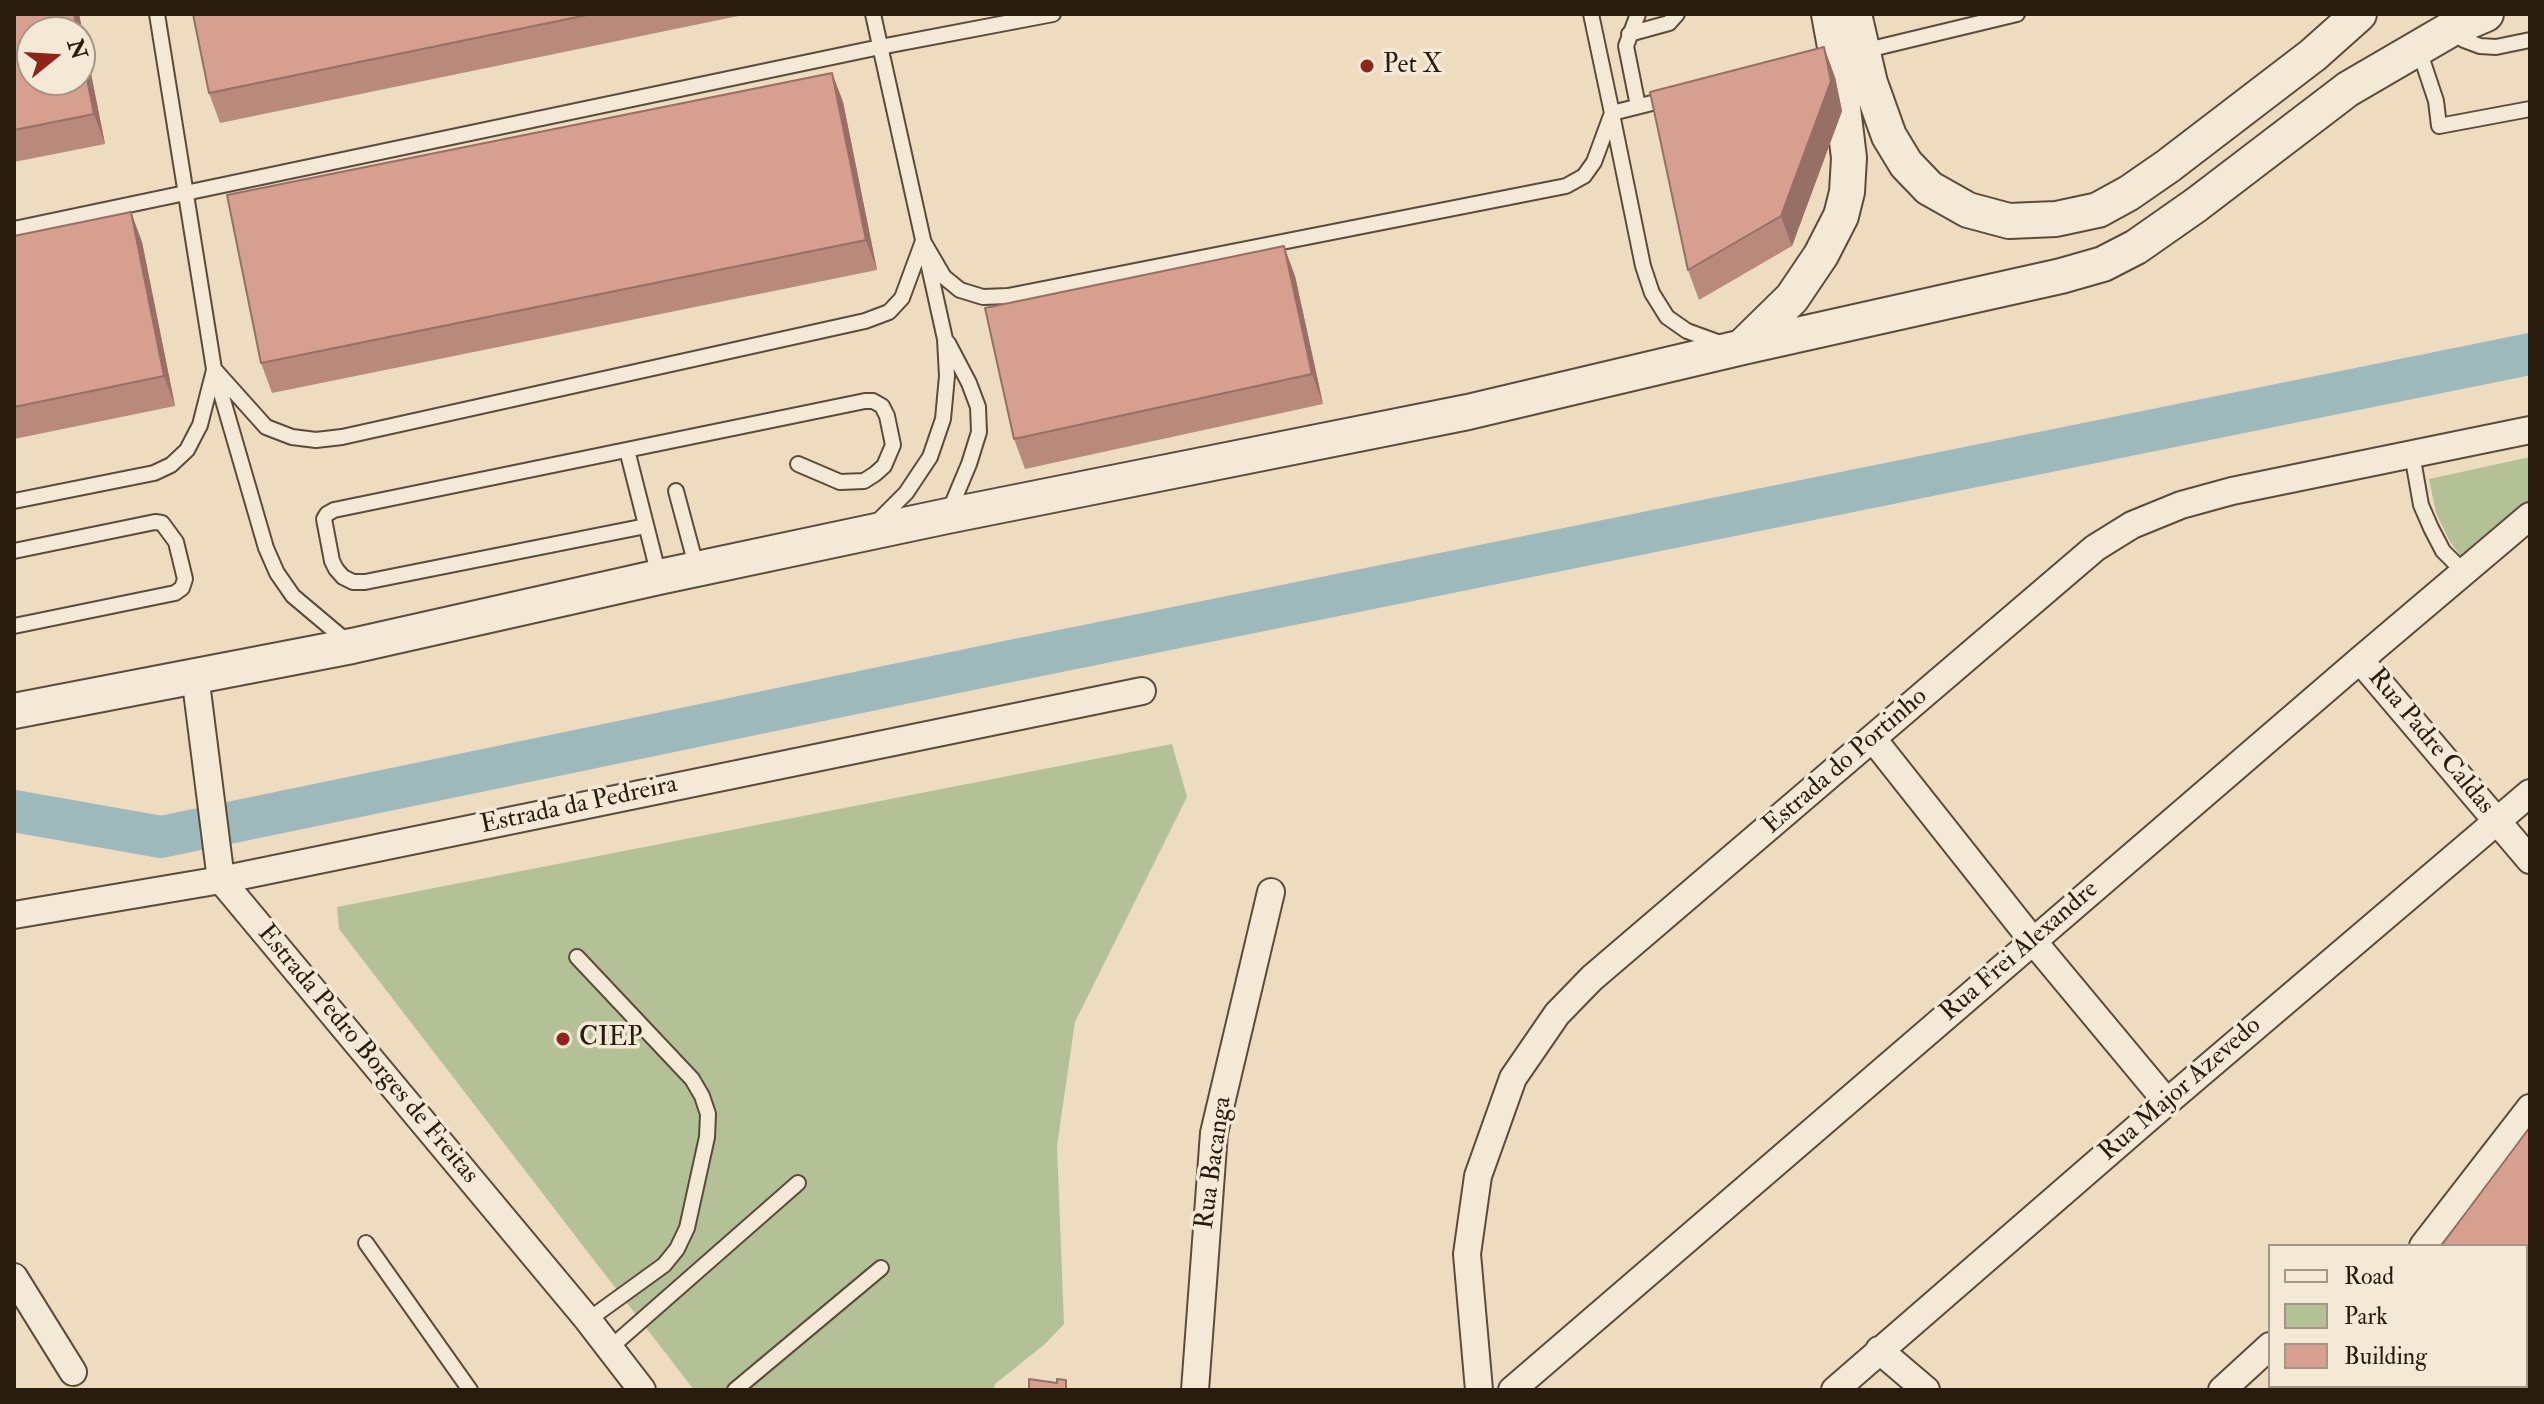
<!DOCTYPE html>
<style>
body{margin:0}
#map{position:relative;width:2544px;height:1404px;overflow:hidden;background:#eedcc0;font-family:"IM FELL Double Pica",serif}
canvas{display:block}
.frame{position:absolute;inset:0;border:16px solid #2a1b0f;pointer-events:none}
.legend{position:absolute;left:2268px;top:1244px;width:260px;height:144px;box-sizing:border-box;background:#f4e8d6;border:2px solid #a39686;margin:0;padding:10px 14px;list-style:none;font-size:24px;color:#2a1b0f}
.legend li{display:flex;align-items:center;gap:16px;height:40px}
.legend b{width:40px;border:2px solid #a39686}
.north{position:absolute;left:16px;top:16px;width:80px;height:80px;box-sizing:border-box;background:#f4e8d6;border:2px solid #a39686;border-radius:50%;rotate:72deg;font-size:22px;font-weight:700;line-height:32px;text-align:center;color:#2a1b0f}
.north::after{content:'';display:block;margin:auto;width:28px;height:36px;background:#8f2418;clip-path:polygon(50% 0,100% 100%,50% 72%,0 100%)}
</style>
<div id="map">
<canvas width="2544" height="1404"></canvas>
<div class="frame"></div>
<ul class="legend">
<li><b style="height:10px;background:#f4e8d6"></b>Road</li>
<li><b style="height:22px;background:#b4c196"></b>Park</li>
<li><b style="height:22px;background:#d79f90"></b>Building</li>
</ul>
<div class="north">N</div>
</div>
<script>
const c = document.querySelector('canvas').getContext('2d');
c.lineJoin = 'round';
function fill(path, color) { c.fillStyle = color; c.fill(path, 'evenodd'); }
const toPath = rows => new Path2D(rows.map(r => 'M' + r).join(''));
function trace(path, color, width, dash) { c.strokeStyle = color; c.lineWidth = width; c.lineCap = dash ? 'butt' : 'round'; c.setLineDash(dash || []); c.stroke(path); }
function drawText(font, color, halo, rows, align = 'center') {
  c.font = font + ' "IM FELL Double Pica",serif'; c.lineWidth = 7; c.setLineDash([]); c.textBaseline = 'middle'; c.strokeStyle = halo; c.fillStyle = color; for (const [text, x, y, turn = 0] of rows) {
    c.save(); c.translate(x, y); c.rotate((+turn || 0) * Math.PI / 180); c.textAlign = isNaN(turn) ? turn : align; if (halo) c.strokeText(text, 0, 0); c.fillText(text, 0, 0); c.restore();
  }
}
fill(toPath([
 [2530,457,2530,508,2464,561,2449,540,2436,513,2429,479],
 [1172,744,1187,797,1075,1022,1057,1146,1064,1324,1045,1344,995,1384,993,1390,694,1390,339,929,337,907]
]), '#b4c196');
trace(toPath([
 [14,811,161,837,991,665,2530,354]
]), '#9eb9bc', 42);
const service = toPath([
 [157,14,214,369,266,548,277,573,293,596,350,644],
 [873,14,945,339,947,376,943,419,930,457,906,493,875,524],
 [1591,14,1612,113,1668,99],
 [1638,14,1626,46,1638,106],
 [2452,29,2464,40,2480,46,2496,47,2530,40],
 [1629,34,1669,23,1677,14],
 [2418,47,2436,101,2439,126,2530,109],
 [1863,51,2017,14],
 [1612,114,1643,266,1652,293,1667,317,1687,331,1723,344],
 [14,229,880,47,1053,14],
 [923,241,944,277,960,290,983,297,1008,296,1566,186,1584,176,1594,162,1612,113],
 [948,343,969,383,978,407,979,432,969,464,948,514],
 [214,369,266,427,292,437,316,440,342,437,865,321,889,312,902,298,923,241],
 [627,450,659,576],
 [2412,454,2421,505,2431,528,2443,551,2464,572],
 [676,491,697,569],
 [14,501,154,473,171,465,187,450,200,425,214,370],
 [646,526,365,582,353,582,343,577,336,569,332,561,324,519,327,514,334,510,865,401,873,401,882,406,887,416,893,445,884,466,875,474,864,481,840,482,798,464],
 [14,551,155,522,162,523,176,542,185,579,182,588,175,593,14,626],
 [577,957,692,1079,702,1096,708,1114,707,1137,687,1228,677,1249,664,1265,588,1320],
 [366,1243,470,1390],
 [610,1348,798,1183],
 [735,1390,881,1268]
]);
const minor = toPath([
 [2360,660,2530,860],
 [195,675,221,880,588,1320,642,1390],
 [1873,739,2033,941,2167,1102],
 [14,915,221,880,1142,691],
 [2423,1246,2530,1108],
 [14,1277,73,1372],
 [1879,1350,1926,1390],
 [1195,1390,1214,1133,1271,892],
 [1479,1390,1467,1254,1478,1176,1513,1078,1557,1014,1592,978,2095,548,2132,525,2181,505,2232,491,2530,430],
 [1512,1390,2360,660,2530,516],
 [1835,1390,2167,1102,2530,793],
 [2222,1390,2270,1346],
 [2323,1390,2325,1386]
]);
const tertiary = toPath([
 [1854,14,1870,83,1889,136,1906,164,1929,188,1968,210,2009,221,2056,219,2098,210,2129,193,2168,166,2313,55,2359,14],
 [1743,346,1792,298,1821,255,1841,216,1847,192,1849,158,1837,58,1829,14],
 [14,711,352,646,659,577,947,516,1468,412,1743,347,2061,276,2103,264,2136,247,2196,205,2348,89,2451,29,2486,14]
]);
trace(service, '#5b4b3b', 18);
trace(minor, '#5b4b3b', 30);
trace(tertiary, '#5b4b3b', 38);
trace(service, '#f4e8d6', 14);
trace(minor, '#f4e8d6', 26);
trace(tertiary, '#f4e8d6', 34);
fill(toPath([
 [14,14,79,14,105,144,14,162],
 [193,14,748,14,220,123,209,93],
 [832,73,843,102,877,270,272,393,261,363],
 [1835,77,1842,111,1792,246,1699,300,1688,270],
 [14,236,142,242,175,406,14,439],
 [1295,276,1323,404,1025,469,1014,439]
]), '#b9897c');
fill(toPath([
 [74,14,79,14,105,144,94,114,80,44,80,32,78,32],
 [1824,47,1835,77,1842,111,1792,246,1781,216],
 [832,73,843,102,877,270,866,240],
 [131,212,142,242,175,406,164,376],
 [1284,246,1295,276,1323,404,1312,374]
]), '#966f65');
const building = toPath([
 [14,14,74,14,78,32,32,32,32,80,80,80,80,44,94,114,14,130,14,14],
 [193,14,592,14,209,93,193,14],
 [1824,47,1831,81,1781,216,1688,270,1650,92,1824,47],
 [832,73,866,240,261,363,227,195,832,73],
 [131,212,164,376,14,407,14,236,131,212],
 [1284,246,1312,374,1014,439,985,308,1284,246],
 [2530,1127,2530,1390,2333,1390,2336,1386,2526,1386,2526,1246,2441,1246,2530,1127],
 [1029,1379,1057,1383,1057,1379,1066,1380,1066,1390,1029,1390,1029,1379]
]);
fill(building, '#d79f90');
trace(building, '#966f65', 2);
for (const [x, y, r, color] of [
 [1367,66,8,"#8f2418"],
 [563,1039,8,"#8f2418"]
]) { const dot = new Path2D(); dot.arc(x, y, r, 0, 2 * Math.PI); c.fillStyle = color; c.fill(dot); trace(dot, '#f4e8d6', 3); }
drawText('26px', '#2a1b0f', '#f4e8d6', [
 ["Pet X",1383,66],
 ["CIEP",579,1039]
], 'left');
drawText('26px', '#2a1b0f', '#f4e8d6', [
 ["Rua Padre Caldas",2430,742,50],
 ["Estrada do Portinho",1846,762,-41],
 ["Estrada da Pedreira",579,806,-12],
 ["Rua Frei Alexandre",2020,952,-41],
 ["Estrada Pedro Borges de Freitas",367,1055,50],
 ["Rua Major Azevedo",2181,1090,-41],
 ["Rua Bacanga",1215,1163,-82]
]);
</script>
